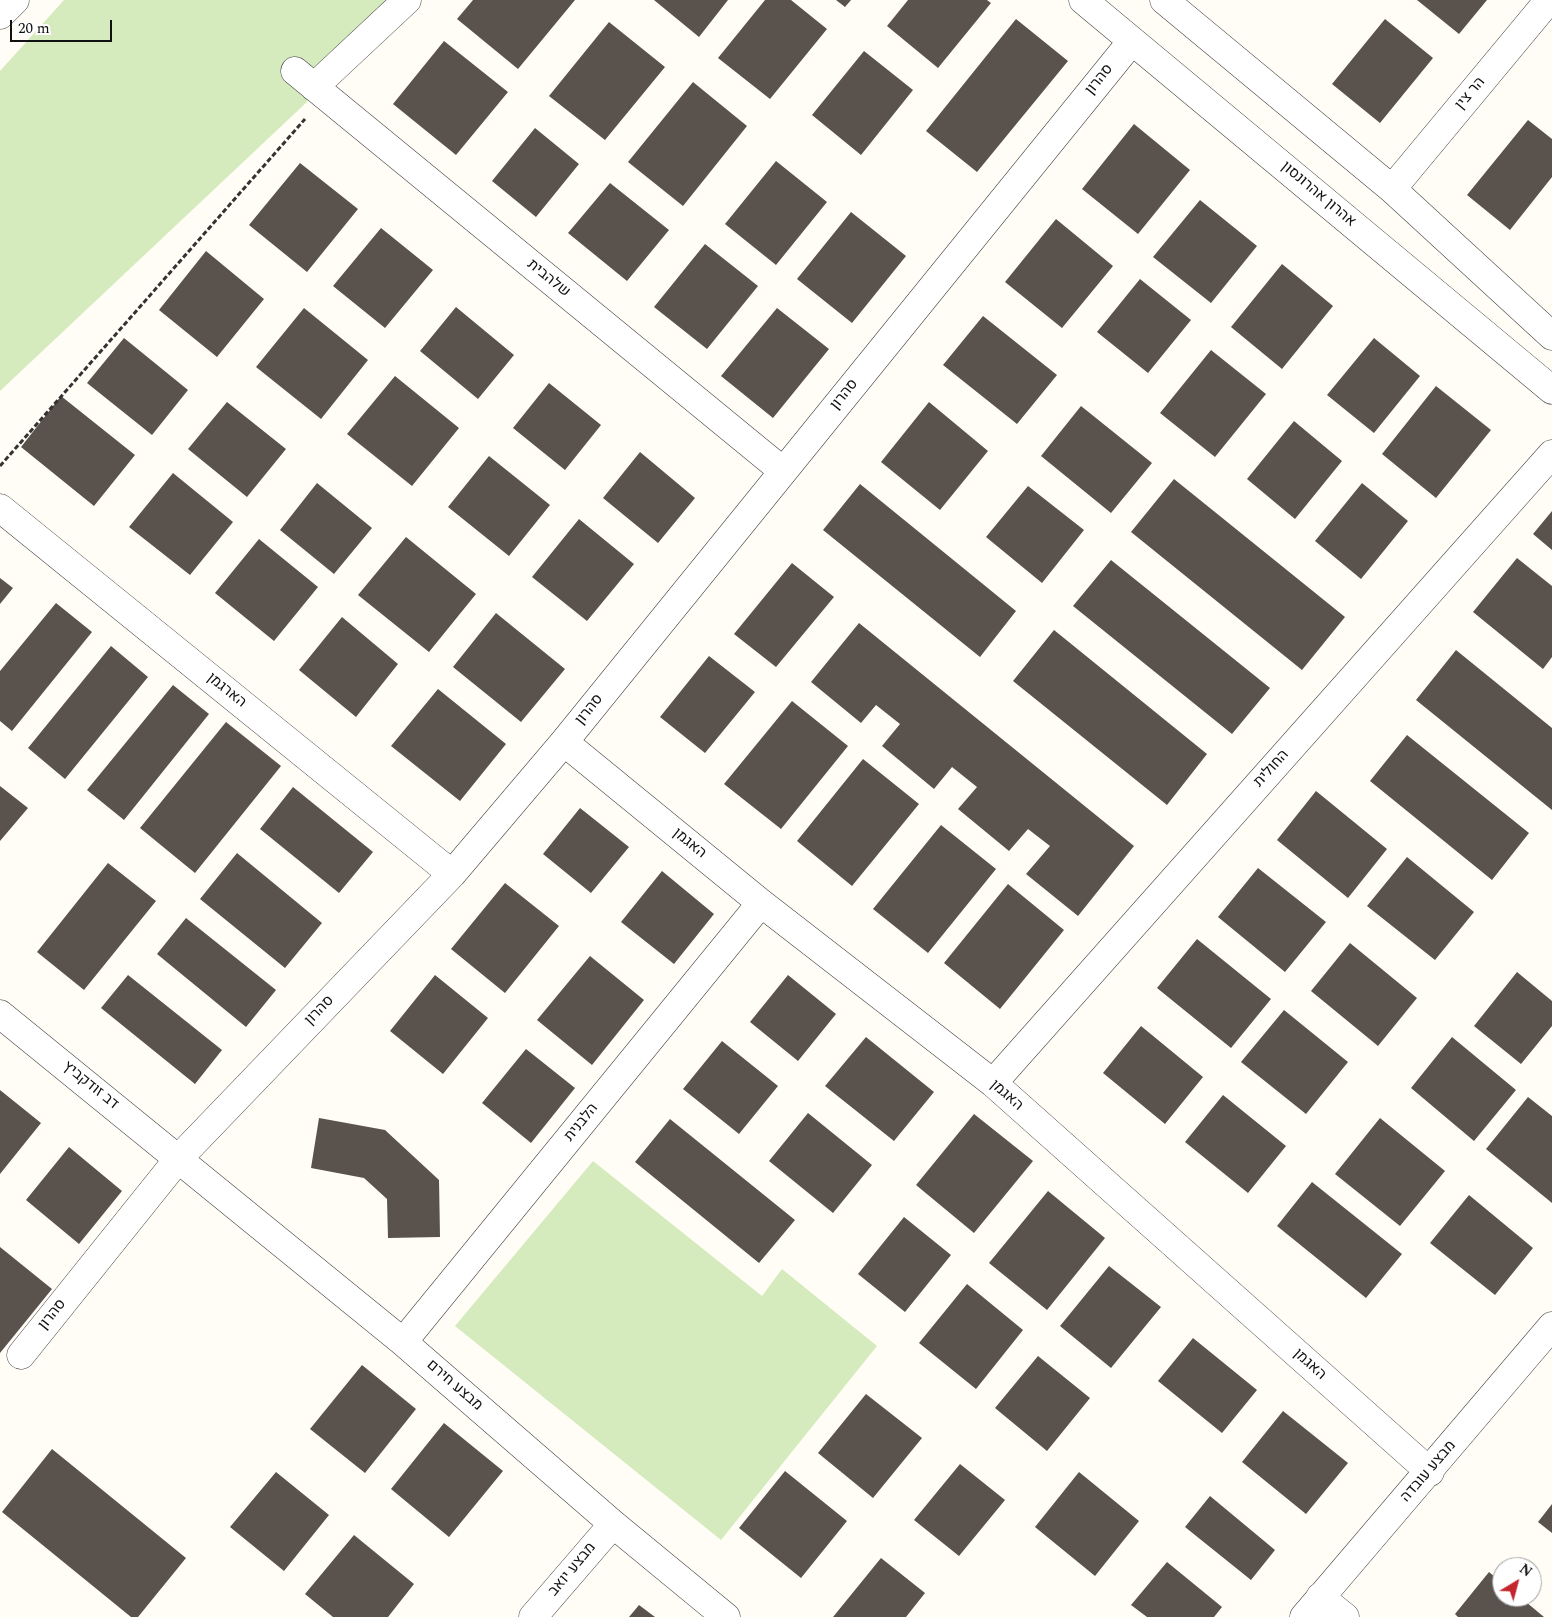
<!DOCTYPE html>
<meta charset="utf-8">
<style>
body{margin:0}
#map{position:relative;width:1552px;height:1617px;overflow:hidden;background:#fffdf5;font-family:Spectral,serif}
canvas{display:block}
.north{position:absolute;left:1492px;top:1557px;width:50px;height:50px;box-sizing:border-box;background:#fff;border:1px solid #a0a0a0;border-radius:50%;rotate:37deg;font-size:14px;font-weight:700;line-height:20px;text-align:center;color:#111}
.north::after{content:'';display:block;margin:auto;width:18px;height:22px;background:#c4262e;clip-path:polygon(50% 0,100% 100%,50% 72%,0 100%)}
.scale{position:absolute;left:10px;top:20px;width:102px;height:22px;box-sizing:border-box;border:2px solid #111;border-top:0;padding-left:6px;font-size:15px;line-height:18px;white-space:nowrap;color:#111;-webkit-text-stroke:4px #fff;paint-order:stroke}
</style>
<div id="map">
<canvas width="1552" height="1617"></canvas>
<div class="north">N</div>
<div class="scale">20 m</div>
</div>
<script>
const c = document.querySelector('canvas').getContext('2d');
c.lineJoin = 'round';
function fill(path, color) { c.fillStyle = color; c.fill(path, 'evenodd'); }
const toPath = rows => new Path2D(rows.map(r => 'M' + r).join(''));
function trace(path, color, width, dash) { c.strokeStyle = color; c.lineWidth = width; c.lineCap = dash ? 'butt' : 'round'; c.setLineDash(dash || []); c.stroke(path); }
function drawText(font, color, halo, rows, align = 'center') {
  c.font = font + ' Spectral,Heebo,serif'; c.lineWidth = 5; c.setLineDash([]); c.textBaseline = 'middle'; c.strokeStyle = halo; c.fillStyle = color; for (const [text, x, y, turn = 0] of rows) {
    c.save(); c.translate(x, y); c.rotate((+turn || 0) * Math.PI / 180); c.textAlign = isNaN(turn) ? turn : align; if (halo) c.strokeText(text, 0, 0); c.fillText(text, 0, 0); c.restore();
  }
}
fill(toPath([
 [64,0,391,0,296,90,308,101,0,391,0,71],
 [593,1161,762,1296,782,1269,877,1346,721,1540,455,1326]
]), '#d5ebbd');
fill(toPath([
 [473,0,575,0,518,69,457,19],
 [654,0,728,0,699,37],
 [765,0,791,0,827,29,770,99,718,58],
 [836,0,851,0,845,7],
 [908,0,987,0,991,3,938,68,887,26],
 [1417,0,1487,0,1459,34],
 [1016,19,1068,61,977,172,926,131],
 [1385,19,1433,58,1380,123,1332,84],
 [609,22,665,67,605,140,549,96],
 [444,41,508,92,456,155,393,104],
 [864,51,913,90,861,155,812,115],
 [693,82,747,126,683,206,628,162],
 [1528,120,1552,139,1552,177,1510,230,1467,195],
 [1134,124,1190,170,1138,234,1082,189],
 [535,128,579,164,536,217,492,181],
 [776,161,827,202,776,265,725,224],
 [300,163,358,209,307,272,249,225],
 [610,183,669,230,627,281,568,233],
 [1200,200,1257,246,1211,303,1153,257],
 [851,212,906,256,852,323,797,279],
 [1056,219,1113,266,1062,328,1005,282],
 [381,228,433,270,385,328,333,286],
 [705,244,758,286,707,349,654,307],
 [206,251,264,299,217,357,159,310],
 [1282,264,1333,306,1282,369,1231,327],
 [1140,279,1191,320,1148,373,1097,332],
 [456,307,514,355,478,399,420,351],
 [304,308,368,360,321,419,256,367],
 [777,308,829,349,773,418,721,376],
 [983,316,1057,375,1017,424,943,365],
 [124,338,188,390,152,435,87,383],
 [1374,338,1420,376,1374,433,1327,395],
 [1211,350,1266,394,1215,457,1160,413],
 [395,376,459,428,412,486,347,434],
 [549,383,601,425,565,470,513,428],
 [1436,386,1491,430,1436,498,1382,454],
 [61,396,135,455,94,506,21,447],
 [227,402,286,449,247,497,188,449],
 [929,402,988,451,940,510,881,462],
 [1081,406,1152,463,1111,513,1041,456],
 [1294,421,1342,461,1295,519,1247,479],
 [640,452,695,498,658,543,603,498],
 [489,456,550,505,509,556,448,507],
 [173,473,233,522,190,575,129,527],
 [1174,479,1345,617,1302,670,1131,532],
 [317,483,372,528,334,574,280,530],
 [1362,483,1408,521,1361,579,1315,541],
 [860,484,1016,611,980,657,823,530],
 [1028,486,1084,530,1042,583,986,537],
 [1552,511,1552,550,1533,534],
 [579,519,634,564,587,621,532,577],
 [406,537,476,594,429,652,358,595],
 [259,539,318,587,274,641,215,593],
 [1517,558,1552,586,1552,657,1543,669,1473,612],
 [1111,560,1270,688,1232,734,1073,606],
 [792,563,834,597,776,667,734,634],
 [0,578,13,588,0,604],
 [56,603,92,632,12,731,0,721,0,671],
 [496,613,565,669,521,722,453,667],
 [342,617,398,664,356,717,299,670],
 [859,623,1134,846,1078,916,1026,874,1050,846,1028,829,1009,851,958,809,977,787,952,767,934,789,882,746,900,724,876,705,861,723,811,682],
 [1054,630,1207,754,1167,805,1013,681],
 [111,646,148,677,65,779,28,748],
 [1456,650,1552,728,1552,810,1416,700],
 [709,656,755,692,705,753,660,717],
 [173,685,209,714,124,820,87,790],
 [438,689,506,744,460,801,391,746],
 [792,701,848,746,781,829,724,784],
 [226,722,281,766,195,873,140,828],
 [1407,735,1529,833,1492,880,1370,781],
 [863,759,919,804,852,886,797,841],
 [0,786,28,808,0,841],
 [293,787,373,852,339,893,260,829],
 [1316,791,1387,849,1348,898,1277,840],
 [580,808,629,847,591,893,543,854],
 [941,825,996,869,928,953,873,909],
 [237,853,322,923,285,968,200,899],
 [1407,857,1474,912,1435,960,1367,906],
 [108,863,156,901,84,990,37,952],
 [1258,868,1326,922,1285,972,1218,917],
 [662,871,714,914,674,964,621,922],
 [505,883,559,926,505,993,451,949],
 [1008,884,1064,930,1000,1009,944,963],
 [186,918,276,990,246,1027,157,954],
 [1197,939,1271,999,1231,1048,1157,988],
 [1350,943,1417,998,1378,1046,1311,991],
 [590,956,644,1000,592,1065,537,1020],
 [1517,972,1552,1001,1552,1026,1521,1064,1474,1026],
 [128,975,222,1050,195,1084,101,1008],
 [435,975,488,1018,443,1074,390,1031],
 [788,975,836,1014,798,1061,750,1022],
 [1284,1010,1348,1062,1306,1114,1241,1062],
 [1141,1026,1203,1077,1165,1124,1103,1073],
 [866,1037,934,1092,894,1141,825,1086],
 [1452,1037,1516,1090,1474,1141,1411,1088],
 [722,1041,778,1086,739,1134,683,1089],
 [526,1049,575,1088,531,1143,482,1103],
 [0,1090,41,1123,0,1174],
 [1223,1095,1286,1146,1248,1193,1185,1142],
 [1528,1097,1552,1116,1552,1203,1486,1149],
 [808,1113,872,1165,833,1213,769,1161],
 [974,1114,1033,1161,974,1233,916,1185],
 [319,1118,385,1130,439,1180,440,1237,388,1238,387,1199,364,1178,311,1168],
 [1380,1118,1445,1171,1400,1226,1335,1174],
 [670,1119,795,1220,759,1263,635,1162],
 [69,1147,122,1191,79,1244,26,1200],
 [1312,1182,1402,1254,1366,1298,1277,1226],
 [1048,1191,1105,1238,1047,1310,989,1263],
 [1469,1195,1533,1248,1495,1295,1430,1243],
 [904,1217,951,1255,905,1312,858,1274],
 [0,1247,52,1289,0,1353],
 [1109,1266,1161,1307,1111,1368,1060,1326],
 [967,1284,1023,1330,976,1389,919,1343],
 [1193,1338,1257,1390,1222,1433,1158,1381],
 [1038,1356,1090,1398,1047,1451,995,1408],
 [362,1365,416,1409,365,1473,310,1429],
 [866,1394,922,1438,873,1498,818,1453],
 [1283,1411,1348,1463,1306,1514,1242,1462],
 [444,1423,503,1471,449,1537,391,1489],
 [52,1449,186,1558,138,1617,131,1617,2,1512],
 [960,1464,1005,1500,959,1556,914,1520],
 [785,1471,847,1521,801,1578,739,1528],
 [276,1472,329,1515,284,1571,230,1527],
 [1079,1472,1139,1521,1095,1576,1035,1527],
 [1210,1496,1275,1550,1251,1580,1185,1527],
 [1552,1504,1552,1533,1538,1522],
 [354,1535,414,1584,388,1617,333,1617,305,1594],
 [881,1558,925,1593,906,1617,833,1617],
 [1167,1562,1222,1607,1214,1617,1147,1617,1131,1605],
 [1489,1572,1502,1583,1502,1597,1520,1597,1544,1617,1458,1617,1455,1614],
 [639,1605,655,1617,629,1617]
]), '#5a524d');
const minor = toPath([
 [1083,0,1552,390],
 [1164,0,1392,189,1552,336],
 [0,15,15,0],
 [295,71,783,471],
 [314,87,407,0],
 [1392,189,1549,0],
 [0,508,452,874],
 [564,742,761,903,993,1083,1430,1472],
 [0,1014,403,1342,613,1524,726,1617],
 [993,1083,1552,454],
 [403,1342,761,903],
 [21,1355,179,1158,452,874,564,742,1132,41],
 [1320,1597,1345,1617],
 [533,1617,613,1524],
 [1304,1617,1552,1326]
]);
trace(minor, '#444', 29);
trace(toPath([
 [0,466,305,119]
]), '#333', 3, [5, 2.5]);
trace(minor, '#fff', 28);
drawText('15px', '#111', '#fff', [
 ["סהרון",1100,80,-51],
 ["הר צין",1471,94,-50],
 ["אהרון אהרונסון",1318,195,40],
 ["שלהבית",548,279,39],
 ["סהרון",845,395,-51],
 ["הארגמן",226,691,39],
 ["סהרון",590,710,-51],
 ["החולית",1272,769,-48],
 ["האגמן",689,844,39],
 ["סהרון",320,1011,-46],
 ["דב זודקביץ",90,1086,39],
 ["האגמן",1006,1096,41],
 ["הלבנית",582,1123,-51],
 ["סהרון",53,1315,-51],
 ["האגמן",1309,1365,42],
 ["מבצע חירם",454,1386,41],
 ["מבצע עובדה",1429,1472,-49],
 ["מבצע יואב",573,1570,-50]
]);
</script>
